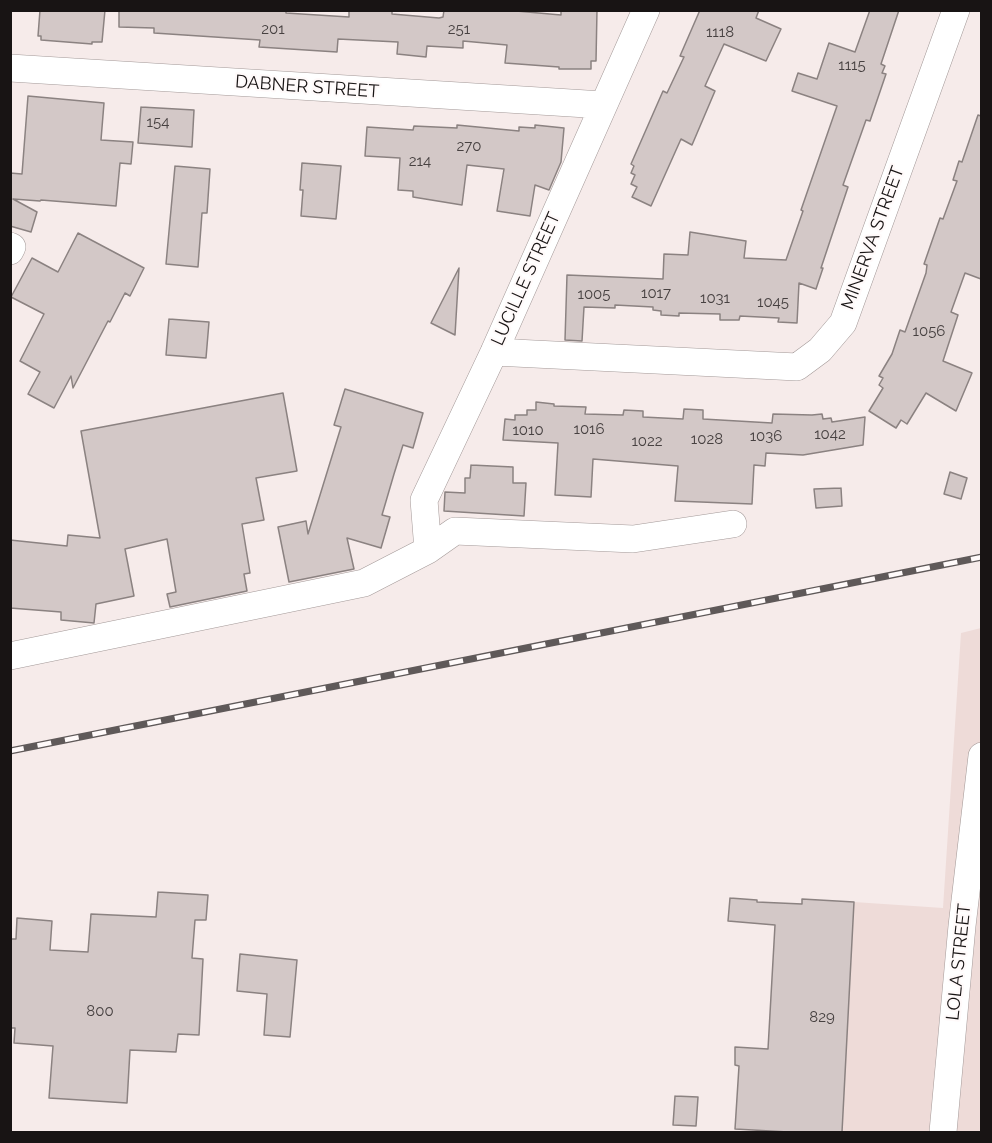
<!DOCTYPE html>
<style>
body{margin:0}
#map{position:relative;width:992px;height:1143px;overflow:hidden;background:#f6ebea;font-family:Raleway,sans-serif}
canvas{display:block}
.frame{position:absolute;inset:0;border:12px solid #181414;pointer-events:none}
</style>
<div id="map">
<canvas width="992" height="1143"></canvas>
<div class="frame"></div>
</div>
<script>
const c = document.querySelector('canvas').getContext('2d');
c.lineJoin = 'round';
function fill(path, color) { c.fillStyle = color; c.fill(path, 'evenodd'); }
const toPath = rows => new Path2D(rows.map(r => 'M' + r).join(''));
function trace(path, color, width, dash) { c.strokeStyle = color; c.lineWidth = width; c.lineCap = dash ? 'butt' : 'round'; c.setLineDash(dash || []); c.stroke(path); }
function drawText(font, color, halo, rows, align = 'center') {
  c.font = font + ' Raleway,sans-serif'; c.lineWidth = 4.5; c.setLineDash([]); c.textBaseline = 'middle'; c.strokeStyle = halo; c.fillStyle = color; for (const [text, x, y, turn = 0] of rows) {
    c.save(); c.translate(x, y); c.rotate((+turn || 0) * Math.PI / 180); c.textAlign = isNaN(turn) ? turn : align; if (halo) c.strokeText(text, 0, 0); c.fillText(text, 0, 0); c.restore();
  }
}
fill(toPath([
 [981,628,981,1132,842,1132,854,902,943,908,961,633]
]), '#eedbd8');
const building = toPath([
 [40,10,105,10,102,42,92,42,92,44,41,40,41,36,38,36,40,10],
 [119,10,286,10,286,13,349,17,349,10,392,10,392,14,439,18,443,17,444,10,505,10,561,15,561,10,597,10,596,61,591,61,591,69,559,69,559,67,505,63,507,45,463,41,463,48,427,46,426,57,397,54,398,42,338,39,337,52,259,47,260,40,154,33,154,28,119,27,119,10],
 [700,10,759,10,756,18,781,29,766,61,724,44,705,86,715,91,692,145,681,139,651,206,632,197,637,187,631,184,635,175,631,173,634,166,631,164,663,91,667,93,684,57,680,56,700,10],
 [870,10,899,10,881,64,885,66,882,73,886,74,870,121,866,120,843,185,848,187,821,268,823,268,816,289,799,283,797,323,778,322,779,318,740,316,739,320,720,320,720,314,679,313,679,316,661,315,661,311,653,310,653,307,615,305,615,308,584,307,582,341,565,340,567,275,663,279,664,254,688,255,690,232,746,241,744,258,786,260,803,211,801,210,837,106,792,91,798,73,817,79,829,43,855,52,870,10],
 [28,96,104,103,101,140,133,142,131,164,120,163,116,206,41,200,40,201,13,199,37,212,31,232,10,226,10,173,22,174,28,96],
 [141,107,194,110,192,147,138,143,141,107],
 [978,115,981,116,981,279,965,273,951,312,958,315,943,361,972,373,956,411,926,393,907,424,901,420,896,428,869,411,883,388,879,385,883,378,879,376,892,354,900,330,905,332,926,273,927,265,924,264,940,218,943,219,957,181,953,180,959,161,962,162,978,115],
 [457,125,519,131,519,127,535,128,535,125,564,128,561,162,549,190,535,185,530,216,497,211,504,169,467,165,462,205,413,197,413,191,398,190,400,158,365,156,367,127,413,130,414,126,457,128,457,125],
 [302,163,341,166,336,219,301,216,303,190,300,190,302,163],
 [175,166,210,169,207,213,202,213,198,267,166,264,175,166],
 [78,233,144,268,130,296,125,293,110,322,108,321,73,388,71,376,54,408,28,394,40,372,20,361,44,314,11,297,32,258,58,272,78,233],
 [459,268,455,335,431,323,459,268],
 [169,319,209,322,206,358,166,355,169,319],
 [345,389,423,413,413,448,403,445,394,474,382,515,390,517,381,548,347,538,354,569,289,582,278,527,306,521,308,534,341,427,334,425,345,389],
 [283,393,297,471,256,478,264,520,242,524,250,573,244,574,247,591,170,607,167,594,176,592,167,539,125,549,134,596,96,604,94,623,61,620,61,612,10,608,10,540,67,546,68,535,100,538,81,431,283,393],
 [536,402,554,404,554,406,586,407,585,414,623,415,624,410,643,411,643,417,683,419,684,409,703,410,703,419,772,423,773,414,812,415,822,414,823,419,831,418,832,422,865,417,863,445,803,455,766,453,765,466,754,465,752,504,675,501,678,466,593,459,591,497,555,495,558,443,503,440,505,419,515,420,515,415,527,415,527,410,536,410,536,402],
 [471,465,513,467,513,483,526,483,524,516,444,511,445,492,465,493,465,478,470,478,471,465],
 [950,472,967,478,961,499,944,494,950,472],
 [841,488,842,506,816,508,814,489,841,488],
 [158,892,208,895,206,920,195,920,192,958,203,959,199,1035,178,1034,176,1052,130,1050,127,1103,49,1098,53,1046,14,1043,15,1028,10,1028,10,939,16,939,17,918,52,921,50,950,88,952,91,914,156,917,158,892],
 [730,898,757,900,757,902,802,904,802,899,854,902,842,1132,788,1132,735,1129,739,1066,735,1065,735,1047,768,1049,775,925,728,921,730,898],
 [240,954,297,960,290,1037,264,1035,267,994,237,991,240,954],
 [675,1096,698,1097,696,1126,673,1125,675,1096]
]);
fill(building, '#d3c8c7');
trace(building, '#8b8281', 1.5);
const minor = toPath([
 [10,68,603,105],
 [10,246,12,247,10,251],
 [494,352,797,367,820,350,843,323,956,10],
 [428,550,424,500,494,352,646,10],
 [10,656,364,583,428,550,455,531,633,539,733,524],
 [943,1132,962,926,982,756]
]);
trace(minor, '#a39998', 28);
trace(minor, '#fff', 27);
const rail = toPath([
 [10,751,982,557]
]);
trace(rail, '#5f5959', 7);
trace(rail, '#fffafa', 4.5, [14]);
drawText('15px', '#474141', null, [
 ["201",273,29],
 ["251",459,29],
 ["1118",720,32],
 ["1115",852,65],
 ["154",158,122],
 ["270",469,146],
 ["214",420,161],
 ["1017",656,293],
 ["1005",594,294],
 ["1031",715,298],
 ["1045",773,302],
 ["1056",929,331],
 ["1016",589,429],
 ["1010",528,430],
 ["1042",830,434],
 ["1036",766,436],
 ["1028",707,439],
 ["1022",647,441],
 ["800",100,1011],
 ["829",822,1017]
]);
drawText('18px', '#181414', '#fffafa', [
 ["DABNER STREET",307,87,4],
 ["MINERVA STREET",873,238,-70],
 ["LUCILLE STREET",526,279,-66],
 ["LOLA STREET",959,962,-84]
]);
</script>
